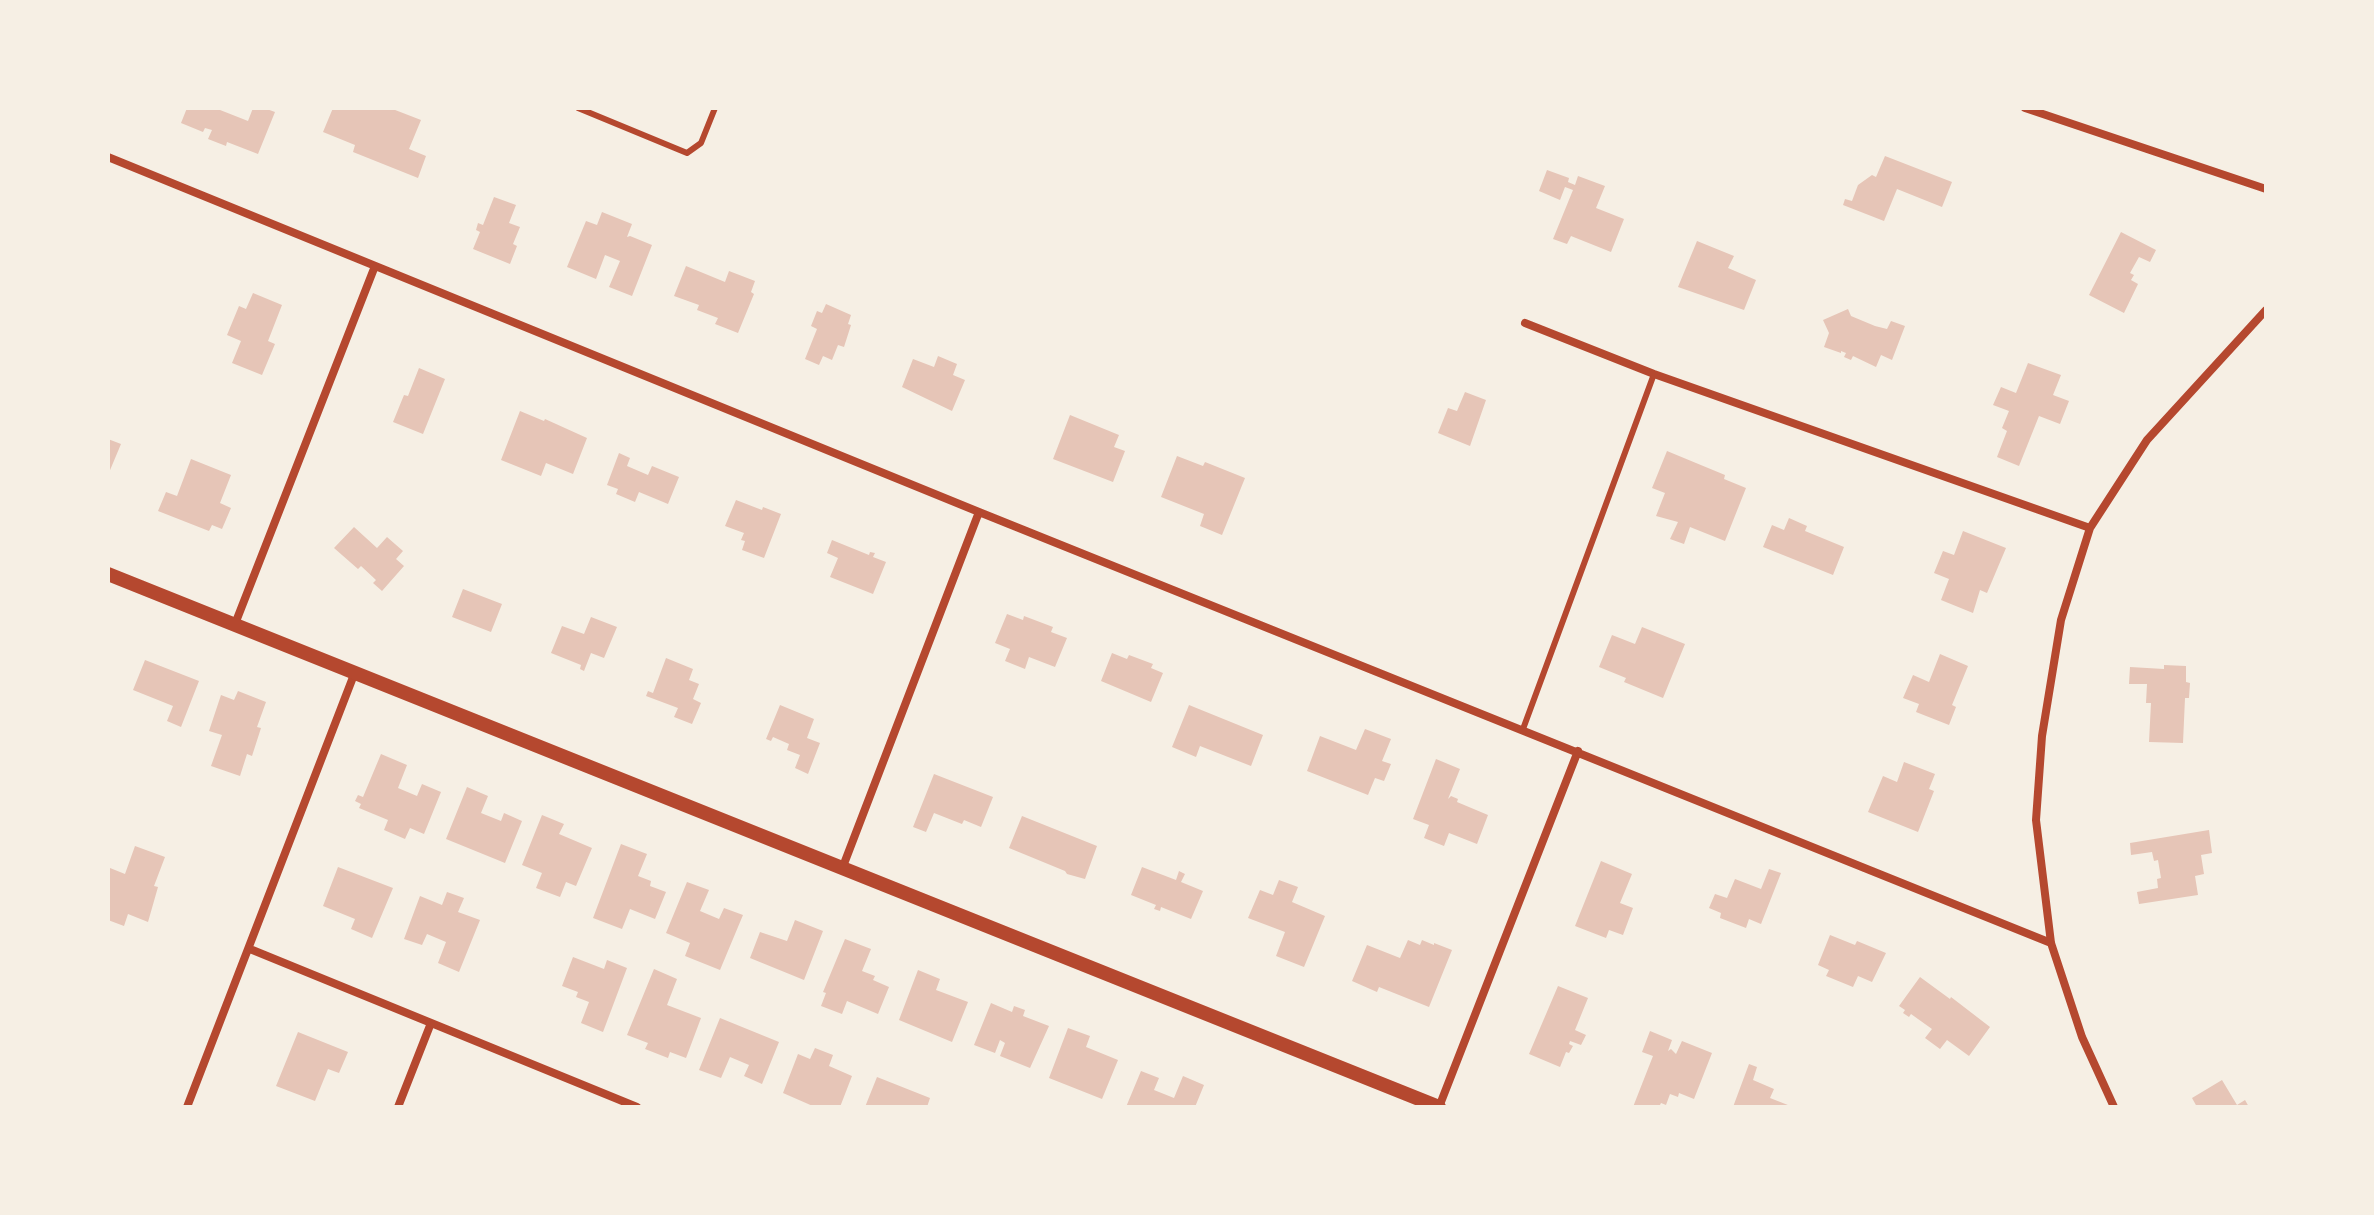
<!DOCTYPE html>
<style>
body{margin:0}
#map{position:relative;width:2374px;height:1215px;overflow:hidden;background:#f6efe4;font-family:Raleway,sans-serif}
canvas{display:block}
.frame{position:absolute;inset:0;border:110px solid #f6efe4;pointer-events:none}
</style>
<div id="map">
<canvas width="2374" height="1215"></canvas>
<div class="frame"></div>
</div>
<script>
const c = document.querySelector('canvas').getContext('2d');
c.lineJoin = 'round';
function fill(path, color) { c.fillStyle = color; c.fill(path, 'evenodd'); }
const toPath = rows => new Path2D(rows.map(r => 'M' + r).join(''));
function trace(path, color, width, dash) { c.strokeStyle = color; c.lineWidth = width; c.lineCap = dash ? 'butt' : 'round'; c.setLineDash(dash || []); c.stroke(path); }
fill(toPath([
 [187,108,215,108,248,121,253,108,264,108,275,112,258,154,227,142,226,146,208,139,212,130,205,128,203,132,181,123],
 [333,108,390,108,421,120,409,149,426,156,418,178,353,152,355,145,323,132],
 [1885,156,1952,182,1942,207,1897,189,1884,221,1843,205,1845,199,1852,201,1858,185,1872,175,1876,177],
 [1547,170,1569,178,1568,182,1575,185,1578,176,1605,186,1596,208,1624,219,1611,252,1571,236,1567,244,1553,239,1573,190,1565,187,1560,200,1539,191],
 [494,197,516,205,509,223,520,227,513,244,517,246,510,264,473,249,480,232,476,230,478,223,483,225],
 [602,212,632,224,627,237,630,236,652,245,632,296,609,287,620,261,605,255,596,279,567,267,586,221,597,225],
 [2121,232,2156,250,2150,262,2139,257,2130,273,2134,275,2131,280,2138,284,2124,313,2089,295],
 [1697,241,1734,256,1728,268,1756,280,1744,310,1678,287],
 [686,266,725,282,729,271,755,281,751,292,754,294,738,333,715,324,718,318,697,310,699,305,674,296],
 [253,293,282,305,268,341,275,344,262,375,232,363,241,341,227,335,239,306,246,309],
 [826,304,851,315,848,324,851,325,844,347,838,345,832,360,823,356,819,365,805,359,817,329,811,326,817,311,822,313],
 [1848,309,1851,316,1875,326,1887,329,1891,321,1905,326,1892,360,1881,355,1876,367,1853,356,1851,360,1844,357,1846,353,1841,351,1841,353,1824,347,1829,333,1823,320],
 [938,356,957,364,953,375,965,380,952,411,902,387,913,359,934,367],
 [2028,363,2061,375,2053,395,2069,401,2060,424,2039,416,2019,466,1997,457,2007,431,2002,428,2009,411,1993,405,2001,387,2016,393],
 [419,368,445,379,423,434,393,422,404,395,408,396],
 [1465,392,1486,400,1470,446,1438,433,1448,408,1457,411],
 [520,411,544,421,545,419,587,438,573,474,546,463,541,476,501,460],
 [1070,415,1119,435,1114,447,1125,451,1113,482,1053,459],
 [108,439,121,444,108,475],
 [1667,451,1725,475,1724,479,1746,488,1725,541,1690,527,1684,544,1670,539,1678,522,1656,516,1665,493,1652,488],
 [619,453,630,458,627,466,648,475,652,466,679,477,668,504,639,492,635,502,616,494,618,489,607,485],
 [1177,456,1203,466,1205,462,1245,478,1222,535,1200,526,1204,514,1161,497],
 [191,459,231,475,220,503,231,508,222,529,212,525,209,531,158,511,166,492,177,496],
 [736,500,762,510,763,507,781,514,764,558,742,550,745,541,741,540,744,533,725,526],
 [1789,518,1807,526,1805,531,1844,547,1833,575,1763,547,1772,525,1784,530],
 [354,527,377,548,387,537,403,551,396,559,404,566,382,591,373,583,376,580,361,566,358,569,334,548],
 [1963,531,2006,548,1987,593,1980,590,1973,613,1941,600,1949,579,1934,573,1943,551,1954,555],
 [832,540,869,555,870,552,875,553,873,557,886,562,873,594,830,577,838,558,827,553],
 [463,589,502,604,491,632,452,617],
 [1007,614,1023,620,1024,616,1053,627,1051,632,1067,638,1055,667,1029,657,1025,669,1005,661,1010,649,995,643],
 [591,617,617,627,604,658,591,653,584,671,580,669,581,665,551,653,562,626,584,634],
 [1642,627,1685,644,1663,698,1624,682,1626,678,1599,667,1612,635,1635,644],
 [1112,653,1127,659,1129,655,1153,664,1151,668,1163,673,1151,702,1101,681],
 [1940,654,1968,666,1952,705,1956,707,1949,725,1916,712,1919,704,1903,698,1913,675,1929,682],
 [666,658,693,669,689,680,699,684,693,699,701,703,692,724,674,717,678,708,646,696,648,691,653,693],
 [145,660,199,681,181,727,167,721,173,706,133,690],
 [2164,665,2186,666,2186,682,2190,683,2189,698,2185,698,2183,743,2149,742,2151,703,2146,703,2147,684,2129,684,2130,667,2164,669],
 [238,691,266,702,257,727,261,728,252,756,247,754,240,776,211,766,222,735,209,731,221,695,234,700],
 [780,705,814,719,807,738,820,743,808,774,795,768,800,755,787,750,789,744,773,737,771,741,766,739],
 [1189,705,1263,735,1251,766,1200,746,1196,757,1172,747],
 [1365,729,1391,739,1382,761,1391,764,1384,781,1375,778,1368,795,1307,771,1320,736,1356,750],
 [381,754,407,765,398,788,417,796,422,784,441,792,424,834,410,828,405,839,384,830,388,820,359,808,361,804,355,801,358,795,363,797],
 [1436,759,1460,769,1448,799,1451,796,1458,799,1457,802,1488,815,1477,844,1449,833,1444,846,1424,838,1429,825,1413,819],
 [1904,762,1935,774,1929,789,1934,791,1918,832,1868,812,1883,776,1897,782],
 [934,774,993,797,981,827,964,820,962,824,934,813,926,832,913,827],
 [467,787,488,796,481,813,501,821,504,813,522,821,505,863,446,839],
 [542,815,564,824,559,834,592,848,576,886,566,882,560,897,536,888,542,873,522,865],
 [1022,816,1097,846,1085,879,1067,874,1065,871,1009,848],
 [2209,830,2212,853,2201,855,2204,874,2195,876,2198,895,2139,904,2137,892,2158,888,2157,879,2161,878,2158,860,2154,861,2152,852,2131,855,2130,843],
 [621,844,647,854,638,876,651,881,650,886,666,892,655,919,630,909,622,929,593,918],
 [135,846,165,857,154,886,158,887,148,922,128,914,124,926,108,920,108,874,110,868,125,874],
 [1601,861,1632,874,1620,903,1633,908,1623,935,1609,930,1606,938,1575,926],
 [338,867,393,888,372,938,351,929,355,919,323,906],
 [1142,867,1176,880,1179,871,1185,874,1181,882,1203,891,1191,919,1161,907,1160,911,1154,909,1156,905,1131,895],
 [1769,869,1781,873,1761,924,1749,919,1746,928,1720,918,1721,913,1709,908,1715,894,1727,898,1735,879,1761,889],
 [1279,880,1298,887,1292,902,1325,916,1304,967,1276,956,1285,932,1248,918,1260,890,1273,895],
 [687,882,709,890,700,911,719,919,724,908,743,915,720,970,685,956,690,943,666,933],
 [447,892,464,898,458,912,480,920,459,972,438,963,446,942,427,934,422,945,404,939,420,896,442,905],
 [795,920,823,931,804,980,750,958,760,932,787,941],
 [1830,935,1855,945,1857,941,1886,953,1872,982,1858,976,1853,987,1826,976,1829,970,1818,965],
 [845,939,871,949,862,971,875,976,873,980,889,987,878,1014,847,1001,842,1014,821,1006,826,993,823,992],
 [1408,940,1420,945,1422,940,1434,945,1434,943,1452,950,1429,1007,1379,987,1377,992,1352,981,1367,945,1400,958],
 [573,957,604,969,607,960,627,968,603,1032,581,1023,589,1002,576,997,578,992,562,986],
 [654,969,677,979,667,1005,701,1018,686,1058,670,1052,668,1058,645,1049,648,1043,627,1035],
 [918,970,940,979,936,990,968,1002,952,1042,899,1020],
 [1920,977,1950,999,1951,997,1990,1027,1969,1056,1947,1040,1940,1049,1925,1038,1932,1029,1911,1014,1909,1017,1903,1013,1905,1010,1899,1006],
 [1558,986,1588,998,1575,1030,1586,1035,1581,1045,1570,1041,1569,1044,1573,1046,1569,1053,1566,1052,1560,1067,1529,1054],
 [991,1003,1012,1012,1014,1006,1025,1010,1023,1016,1049,1026,1030,1068,1000,1056,1005,1043,1000,1040,995,1053,974,1045],
 [720,1018,779,1042,762,1084,744,1076,749,1065,730,1057,721,1078,699,1070],
 [1068,1028,1090,1036,1086,1047,1118,1060,1102,1099,1049,1078],
 [1650,1031,1672,1040,1668,1051,1671,1049,1676,1054,1682,1041,1712,1053,1694,1099,1679,1093,1678,1097,1670,1094,1666,1105,1661,1103,1659,1107,1633,1107,1653,1056,1642,1052],
 [298,1032,348,1052,339,1073,328,1069,315,1101,276,1086],
 [815,1048,833,1055,829,1066,852,1076,840,1107,815,1107,783,1093,798,1054,810,1059],
 [1749,1064,1757,1067,1753,1080,1774,1089,1770,1098,1793,1107,1733,1107],
 [1141,1071,1159,1078,1154,1090,1174,1098,1183,1076,1204,1085,1195,1107,1126,1107],
 [877,1077,930,1098,927,1107,865,1107],
 [2222,1080,2237,1105,2245,1100,2249,1107,2197,1107,2192,1098]
]), '#e6c5b7');
trace(toPath([
 [578,108,687,153,701,143,715,108],
 [1523,729,1654,374]
]), '#b5482f', 6);
trace(toPath([
 [2025,108,2266,189],
 [108,157,979,512,2051,943],
 [1525,323,1654,374,2090,528],
 [235,624,375,266],
 [842,869,979,512],
 [250,949,637,1107],
 [187,1107,355,672],
 [398,1107,431,1023],
 [1439,1107,1578,751],
 [2114,1107,2082,1037,2051,943,2036,820,2042,736,2061,620,2090,528,2147,440,2266,310]
]), '#b5482f', 8);
trace(toPath([
 [108,574,1439,1107]
]), '#b5482f', 14);
</script>
